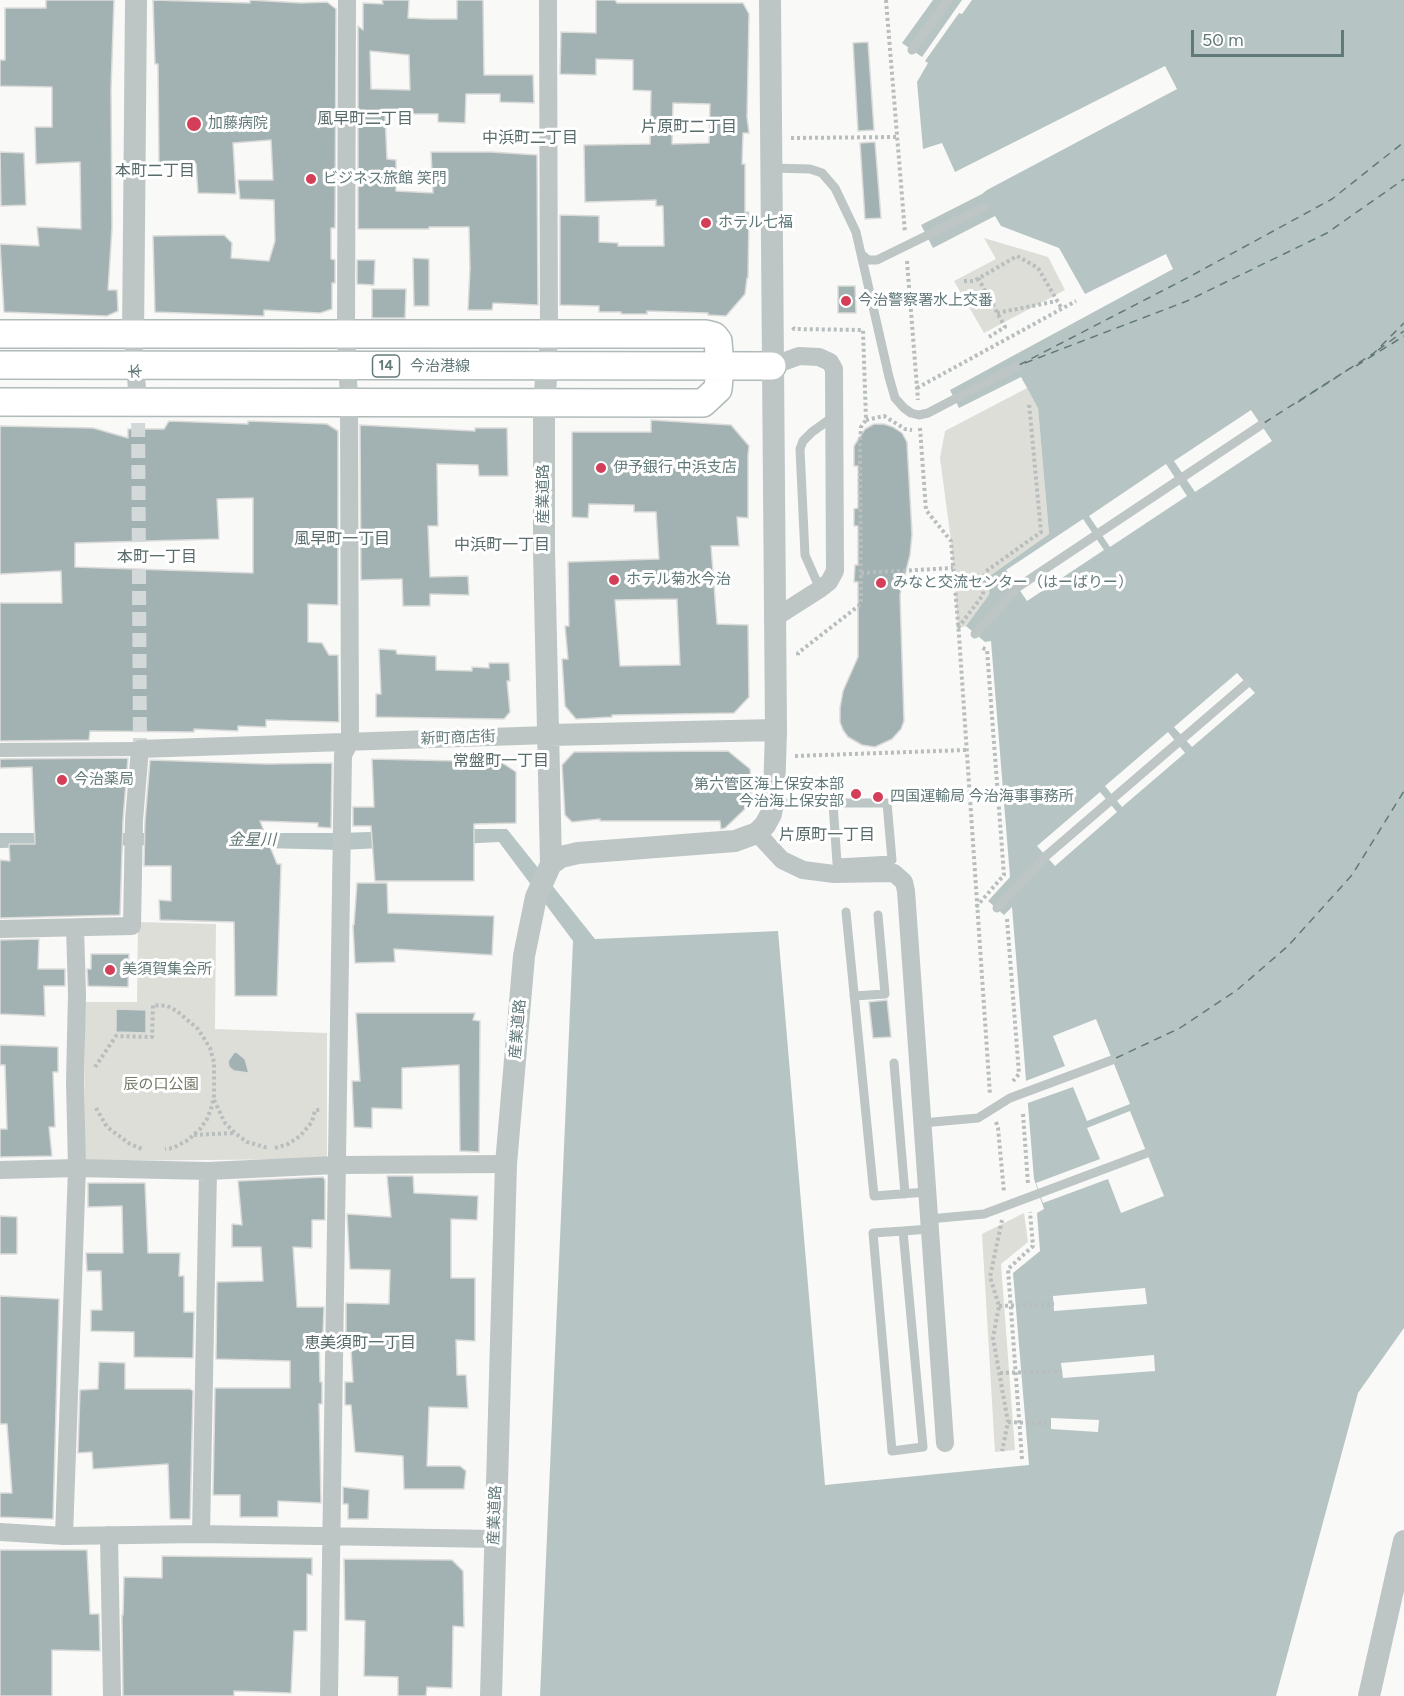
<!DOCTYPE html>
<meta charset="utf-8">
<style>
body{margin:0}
#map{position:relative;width:1404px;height:1696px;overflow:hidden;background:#f9f9f8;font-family:Figtree,sans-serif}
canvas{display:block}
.scale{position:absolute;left:1191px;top:30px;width:153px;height:27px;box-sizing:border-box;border:3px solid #62797a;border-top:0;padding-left:8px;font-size:18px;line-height:21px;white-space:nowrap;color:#62797a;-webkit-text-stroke:4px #fff;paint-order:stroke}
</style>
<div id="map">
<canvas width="1404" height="1696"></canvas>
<div class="scale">50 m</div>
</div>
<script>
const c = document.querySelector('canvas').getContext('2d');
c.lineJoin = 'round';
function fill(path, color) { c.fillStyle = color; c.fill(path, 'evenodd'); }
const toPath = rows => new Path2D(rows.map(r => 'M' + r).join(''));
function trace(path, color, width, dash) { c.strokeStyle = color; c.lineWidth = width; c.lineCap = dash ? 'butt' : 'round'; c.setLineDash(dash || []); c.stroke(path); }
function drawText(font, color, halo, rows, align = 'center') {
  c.font = font + ' Figtree,"Noto Sans JP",sans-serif'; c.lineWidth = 6; c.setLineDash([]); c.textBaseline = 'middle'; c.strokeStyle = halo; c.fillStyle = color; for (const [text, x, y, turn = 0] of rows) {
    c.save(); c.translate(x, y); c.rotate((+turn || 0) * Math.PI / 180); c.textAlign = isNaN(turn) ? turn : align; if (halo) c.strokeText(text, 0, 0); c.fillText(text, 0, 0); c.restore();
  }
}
fill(toPath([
 [984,238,1048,257,1065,290,984,333,954,281,996,259],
 [1027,388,1038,407,1049,534,991,575,990,595,966,626,958,628,951,541,940,458,945,431],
 [138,922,216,924,215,1029,327,1033,327,1159,84,1161,85,1002,137,1002],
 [1024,1213,1028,1242,1001,1264,1015,1450,995,1452,982,1234]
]), '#ddded7');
fill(toPath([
 [933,0,962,0,922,57,902,43],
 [972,0,1404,0,1404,1328,1358,1393,1276,1696,540,1696,573,941,499,842,342,850,148,845,0,848,0,833,340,833,457,829,507,829,595,939,778,931,825,1485,1029,1465,1013,1273,1040,1251,1037,1213,1044,1209,1034,1179,1012,907,1004,915,988,901,1010,877,991,641,985,642,966,626,989,595,991,575,1049,534,1038,408,1021,377,959,408,950,390,1173,269,1166,254,1085,294,1059,248,1001,226,995,216,933,248,921,225,982,194,987,190,1177,89,1165,66,955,172,942,143,923,149,917,82,928,63,925,61,959,13,962,14]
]), '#b6c5c3');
fill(toPath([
 [1251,410,1272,441,1195,492,1174,461],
 [1166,464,1187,496,1110,547,1089,516],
 [1083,519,1104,550,1027,601,1006,570],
 [1237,673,1255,693,1192,747,1174,727],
 [1168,732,1185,753,1122,807,1105,786],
 [1100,792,1117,812,1055,866,1037,846],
 [1096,1019,1130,1104,1087,1121,1073,1087,1025,1104,1023,1082,1065,1066,1053,1036],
 [1130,1111,1164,1196,1121,1213,1108,1179,1043,1203,1036,1183,1100,1159,1087,1128],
 [1145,1288,1147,1304,1054,1311,1053,1296],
 [1154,1355,1155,1371,1063,1378,1061,1363],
 [1051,1418,1099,1420,1098,1432,1051,1429]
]), '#f9f9f8');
trace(toPath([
 [1378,350,1404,331],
 [1025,363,1187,301,1327,233,1404,179],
 [1019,365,1189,277,1332,199,1404,142],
 [1356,366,1404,336],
 [1298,402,1354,366],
 [1264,423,1374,353,1404,323],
 [1116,1058,1180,1028,1237,990,1288,946,1352,875,1404,791]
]), '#627976', 1.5, [8, 6]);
const building = toPath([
 [46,0,114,0,111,89,112,228,108,290,117,290,118,311,107,316,4,312,0,244,39,246,37,227,81,229,80,162,36,164,35,127,52,127,52,87,0,86,0,60,5,60,5,8,46,8,46,0],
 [153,0,250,3,250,0,301,3,327,2,336,9,335,228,331,228,331,259,335,260,335,283,332,283,332,309,320,313,264,310,264,316,155,312,153,236,224,235,232,243,231,258,269,261,275,241,274,200,240,199,238,180,273,180,271,140,233,143,236,194,198,193,196,164,159,164,158,64,155,64,153,0],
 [382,0,409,0,408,18,429,19,457,19,457,0,483,0,484,75,533,75,534,103,500,102,500,94,466,94,465,123,438,122,438,114,385,114,387,159,396,160,396,191,433,193,431,152,491,152,537,155,538,305,493,303,492,310,468,310,470,268,469,227,429,227,429,229,358,229,358,26,363,30,363,3,383,4,382,0],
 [370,51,409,55,410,90,371,89,370,51],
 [596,0,615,0,617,3,743,3,749,14,747,117,749,133,743,133,742,164,745,164,745,212,749,212,748,278,747,278,745,294,726,316,708,315,708,313,647,311,647,314,621,314,621,312,599,312,599,306,560,305,560,215,599,216,599,242,618,243,618,246,664,246,663,206,656,206,656,200,585,202,584,145,650,144,651,91,633,90,633,60,596,59,596,75,560,74,561,32,596,33,596,0],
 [673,103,710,104,709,143,672,144,673,103],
 [868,42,874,130,858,131,853,43,868,42],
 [875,142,881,218,865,219,860,143,875,142],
 [0,152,24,153,26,205,1,206,0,152],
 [413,258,429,259,429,306,414,306,413,258],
 [357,260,375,260,374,285,357,284,357,260],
 [838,286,855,286,856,313,838,313,838,286],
 [372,289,406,289,405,318,372,318,372,289],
 [651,420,731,425,749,446,748,455,748,518,737,517,739,546,711,546,717,624,748,625,749,697,734,713,612,715,612,717,576,719,565,706,562,659,568,659,565,626,569,626,568,562,659,559,656,512,634,512,634,505,589,504,588,518,572,517,572,432,651,432,651,420],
 [677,599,680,665,620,666,615,600,677,599],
 [169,421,248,424,248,421,327,424,338,431,338,605,308,604,308,642,322,643,329,655,338,655,339,722,266,720,266,727,238,726,238,731,194,729,194,732,90,731,89,740,0,741,0,603,62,603,61,571,0,574,0,426,93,428,128,438,128,429,164,429,169,421],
 [253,498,253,573,75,567,75,543,219,539,217,499,253,498],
 [874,424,884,424,893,427,902,433,907,442,912,534,910,555,900,595,904,721,901,729,892,739,875,747,862,745,848,737,843,730,840,722,840,708,843,691,858,657,858,582,854,582,855,565,858,565,858,526,854,526,854,509,858,508,858,466,854,466,854,446,865,429,874,424],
 [360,425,475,431,475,428,507,428,508,476,479,476,478,465,437,464,438,526,428,526,430,577,468,576,469,595,430,594,430,606,403,606,402,579,361,580,360,425],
 [379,649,396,650,397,654,436,656,436,670,472,671,472,667,489,668,489,663,509,663,510,681,507,681,510,712,504,719,376,717,376,694,381,694,379,649],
 [728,751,750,769,752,797,746,808,725,828,721,829,720,821,600,821,600,819,572,822,565,815,562,765,574,752,728,751],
 [128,758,123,820,120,915,0,918,0,860,10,861,9,844,35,844,32,767,0,768,0,759,128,758],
 [372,759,501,762,516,772,516,823,474,824,474,881,375,881,371,826,353,826,353,807,374,807,372,759],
 [150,760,267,764,332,763,331,828,318,827,318,823,260,821,277,864,281,864,277,996,235,996,234,922,160,920,159,900,171,901,171,866,144,866,145,821,150,760],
 [357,883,387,883,388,913,494,916,492,955,394,949,395,962,355,963,353,925,354,925,357,883],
 [39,939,38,969,65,969,65,986,44,986,45,1016,0,1014,0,940,39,939],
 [91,954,129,954,128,987,88,986,87,969,91,969,91,954],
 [887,1000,891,1037,873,1038,869,1002,887,1000],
 [116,1009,146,1010,146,1033,116,1032,116,1009],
 [356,1013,475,1013,473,1020,480,1021,479,1152,460,1151,459,1065,402,1068,402,1109,372,1108,372,1128,354,1127,352,1081,360,1081,356,1013],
 [0,1045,58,1047,58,1072,53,1072,55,1127,49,1127,52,1156,0,1157,0,1129,7,1129,5,1065,0,1065,0,1045],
 [235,1051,245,1059,249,1073,234,1071,229,1067,228,1061,235,1051],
 [387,1176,413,1176,414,1193,478,1196,477,1220,451,1219,451,1278,475,1278,475,1341,456,1340,457,1375,466,1375,468,1408,429,1407,427,1466,460,1466,466,1471,464,1489,404,1489,403,1456,355,1452,351,1405,345,1405,345,1382,353,1382,350,1334,346,1334,346,1303,389,1304,390,1270,350,1269,347,1214,391,1217,387,1176],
 [323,1177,325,1180,325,1220,312,1220,312,1248,293,1247,297,1307,324,1307,323,1334,319,1334,320,1382,322,1382,322,1404,319,1404,321,1503,278,1501,278,1517,240,1517,240,1495,213,1495,215,1388,290,1388,290,1361,216,1359,217,1282,263,1281,261,1247,232,1247,232,1224,242,1225,238,1181,323,1177],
 [88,1183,145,1183,148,1253,180,1253,179,1276,184,1276,184,1312,194,1312,193,1358,134,1357,134,1332,91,1331,91,1310,102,1310,101,1271,87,1271,86,1253,123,1253,122,1206,88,1207,88,1183],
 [0,1216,17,1217,17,1254,0,1254,0,1216],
 [0,1296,59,1299,53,1519,0,1517,0,1493,12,1493,7,1424,0,1424,0,1296],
 [99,1362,125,1363,125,1389,190,1389,193,1391,190,1519,170,1519,168,1464,93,1469,92,1452,78,1453,80,1390,98,1389,99,1362],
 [343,1487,369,1490,368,1519,348,1519,348,1504,343,1504,343,1487],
 [0,1550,87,1550,90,1614,99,1614,100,1651,52,1650,52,1696,0,1696,0,1550],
 [162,1556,312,1558,312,1575,307,1574,307,1631,294,1631,291,1693,234,1691,234,1696,123,1696,122,1615,123,1615,124,1577,162,1578,162,1556],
 [344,1559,452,1560,463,1571,464,1627,453,1626,452,1688,427,1687,426,1696,398,1696,398,1677,364,1676,365,1621,345,1620,344,1559]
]);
fill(building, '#a2b1b1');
trace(building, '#dbdbda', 1.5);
trace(toPath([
 [138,402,140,749]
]), '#d3d9d8', 14, [14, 7]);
const primary = toPath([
 [0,334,706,334,714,336,718,341,720,367,718,389,703,403,697,403,0,402],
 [0,365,772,366]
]);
trace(primary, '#b1baba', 30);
trace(toPath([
 [886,0,905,233],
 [791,138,897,137],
 [907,261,918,400],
 [978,278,1005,327,989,337],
 [964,281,974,281,1017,256,1038,268,1062,309],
 [997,313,1057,301],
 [793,327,794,329,863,330,866,420,861,427,860,444,861,604,798,653,798,656],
 [917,388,1076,301],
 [866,420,884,416,905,429,912,430],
 [920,428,926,510,951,541,959,635,990,1095],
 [861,573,953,568],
 [958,628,983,595,985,572,1041,532,1029,403],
 [795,756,966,750],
 [976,907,1004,875,987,650,981,647],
 [1007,919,1019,1074,1013,1081],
 [95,1067,116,1036,152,1037,153,1005,167,1006,177,1011,198,1029,210,1048,214,1062,214,1095,212,1106,207,1119,200,1129,188,1140,173,1148,165,1149],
 [214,1100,225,1123,235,1133,247,1142,268,1148],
 [96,1108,107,1127,130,1144,142,1149],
 [1023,1114,1028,1184],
 [996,1122,998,1128,1004,1192],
 [194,1135,234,1133],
 [275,1148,288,1144,300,1136,312,1122,315,1110,321,1110],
 [1002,1220,990,1277,999,1306,993,1338,1008,1422,1002,1451],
 [999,1306,1054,1304],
 [1000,1373,1062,1371],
 [1008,1422,1051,1424],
 [1022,1459,1008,1269,1033,1246,1030,1212]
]), '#b8bebe', 4, [3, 3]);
trace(toPath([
 [912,50,948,0],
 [771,168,810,169,822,173,835,188,856,232,889,377,895,398,904,408,911,413,919,415,928,413,1016,367],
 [861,254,868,260,877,260,983,208],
 [820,589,805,555,800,449,803,441,812,432,833,417],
 [975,634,1018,587,1261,425],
 [773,803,887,803,892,860,837,863,833,803],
 [997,908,1046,856,1246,684],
 [846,912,874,1196,927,1192],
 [854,996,885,994,878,915],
 [894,1063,905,1194],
 [922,1123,978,1118,1010,1098,1112,1060],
 [929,1219,984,1214,1147,1153],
 [903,1231,873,1233,892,1451,923,1447,903,1231,930,1229]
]), '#bdc5c5', 9);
trace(toPath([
 [0,750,140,749]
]), '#bdc5c5', 14);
trace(toPath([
 [133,339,138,402],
 [772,366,799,356,819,357,830,362,834,369,835,571,829,582,820,589,773,619],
 [547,367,549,337,548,0],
 [757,833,782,860,803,870,834,874,894,873,904,882,906,891,945,1443],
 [0,929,132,926,134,820,140,749,548,735],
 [0,1170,77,1168,208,1171,336,1165,506,1164],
 [0,1532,64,1536,201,1534,494,1539],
 [201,1534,208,1171],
 [109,1535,112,1696],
 [64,1536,77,1168,75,1082,77,994,75,928],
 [329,1696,343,755,350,742,349,402,346,334,347,0]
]), '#bdc5c5', 18);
trace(toPath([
 [133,339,136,0],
 [548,735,776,730],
 [551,864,561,857,578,853,735,841,757,833,765,825,771,814,774,796,776,730,770,0],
 [491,1696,506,1164,524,956,536,897,551,864,544,551,544,404,547,367],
 [1369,1696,1404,1541]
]), '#bdc5c5', 22);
trace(primary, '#fff', 27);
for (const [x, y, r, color] of [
 [194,124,8,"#d43e59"],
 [311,179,6,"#d43e59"],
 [706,223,6,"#d43e59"],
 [846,301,6,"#d43e59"],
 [601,468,6,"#d43e59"],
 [614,580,6,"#d43e59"],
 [881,583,6,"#d43e59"],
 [62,780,6,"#d43e59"],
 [856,794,6,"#d43e59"],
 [878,797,6,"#d43e59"],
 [110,970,6,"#d43e59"]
]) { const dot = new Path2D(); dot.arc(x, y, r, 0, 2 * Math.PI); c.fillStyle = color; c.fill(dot); trace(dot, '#fff', 2); }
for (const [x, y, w] of [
 [386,366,27]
]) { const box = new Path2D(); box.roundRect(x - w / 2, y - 11, w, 22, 4.5); c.fillStyle = '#fff'; c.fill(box); trace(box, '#62797a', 1.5); }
drawText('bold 14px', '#62797a', null, [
 ["14",386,366]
]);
drawText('15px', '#62797a', '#fff', [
 ["加藤病院",208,124],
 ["ビジネス旅館 笑門",323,179],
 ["ホテル七福",718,223],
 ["今治警察署水上交番",858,301],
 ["伊予銀行 中浜支店",613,468],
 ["ホテル菊水今治",626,580],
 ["みなと交流センター（はーばりー）",893,583],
 ["今治薬局",74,780],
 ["第六管区海上保安本部",844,785,"right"],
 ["今治海上保安部",844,802,"right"],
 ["四国運輸局 今治海事事務所",890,797],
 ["美須賀集会所",122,970]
], 'left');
drawText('15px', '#62797a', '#fff', [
 ["今治港線",440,367],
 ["本",136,371,-94],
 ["産業道路",544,494,-90],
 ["新町商店街",458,738,-2],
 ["産業道路",518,1029,-85],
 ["産業道路",495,1515,-88]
]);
drawText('15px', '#717866', '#fff', [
 ["辰の口公園",161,1085]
]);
drawText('16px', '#596b6b', '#fff', [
 ["風早町二丁目",365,119],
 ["片原町二丁目",689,127],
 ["中浜町二丁目",530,138],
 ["本町二丁目",155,171],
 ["風早町一丁目",342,539],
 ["中浜町一丁目",502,545],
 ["本町一丁目",157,557],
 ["常盤町一丁目",501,761],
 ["片原町一丁目",827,835],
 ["恵美須町一丁目",360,1343]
]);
drawText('italic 16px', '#627976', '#fff', [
 ["金星川",252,840]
]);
</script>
